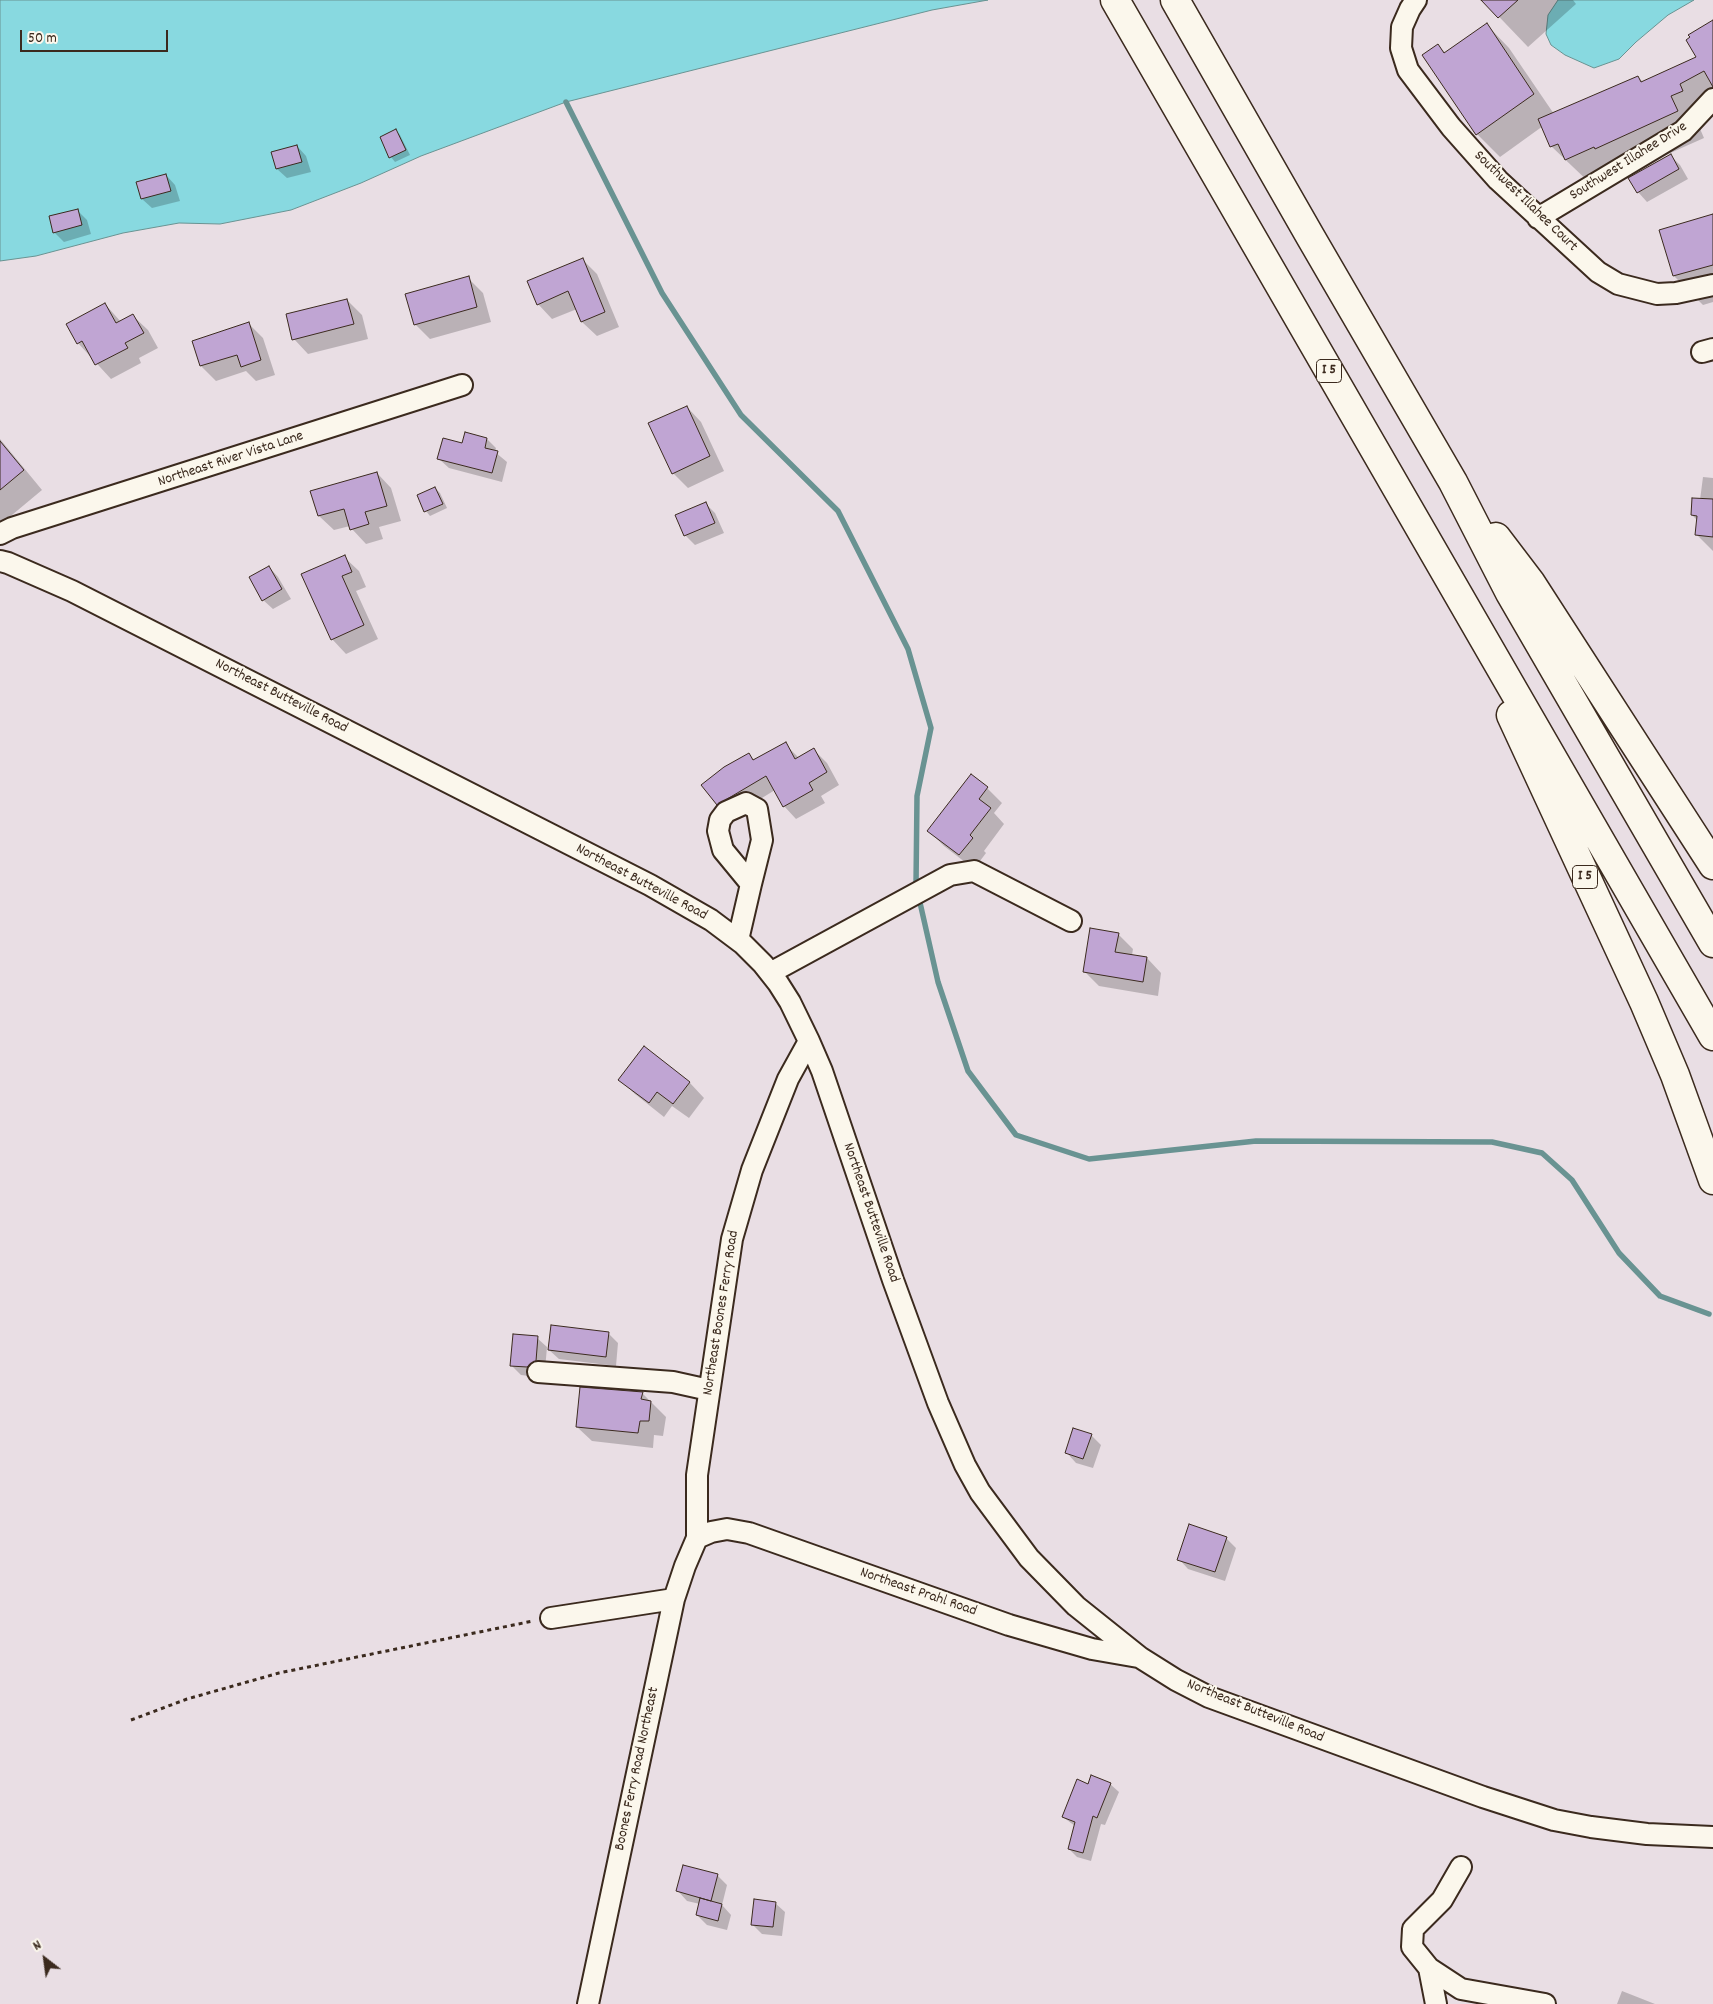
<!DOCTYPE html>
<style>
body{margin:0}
#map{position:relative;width:1713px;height:2004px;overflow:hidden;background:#e9dee4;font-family:Dekko,sans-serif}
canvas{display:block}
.north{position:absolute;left:20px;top:1934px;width:50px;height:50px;-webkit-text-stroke:4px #fbf7ec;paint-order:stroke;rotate:330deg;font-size:14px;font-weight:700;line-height:20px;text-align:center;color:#3b2a1e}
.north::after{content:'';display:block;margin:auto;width:18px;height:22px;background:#3b2a1e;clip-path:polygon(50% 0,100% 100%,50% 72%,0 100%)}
.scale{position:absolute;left:20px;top:30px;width:148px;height:22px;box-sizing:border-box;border:2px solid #3b2a1e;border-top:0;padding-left:6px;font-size:15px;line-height:18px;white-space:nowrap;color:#3b2a1e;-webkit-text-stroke:4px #fbf7ec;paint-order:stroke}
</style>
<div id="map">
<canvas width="1713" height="2004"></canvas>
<div class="north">N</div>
<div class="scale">50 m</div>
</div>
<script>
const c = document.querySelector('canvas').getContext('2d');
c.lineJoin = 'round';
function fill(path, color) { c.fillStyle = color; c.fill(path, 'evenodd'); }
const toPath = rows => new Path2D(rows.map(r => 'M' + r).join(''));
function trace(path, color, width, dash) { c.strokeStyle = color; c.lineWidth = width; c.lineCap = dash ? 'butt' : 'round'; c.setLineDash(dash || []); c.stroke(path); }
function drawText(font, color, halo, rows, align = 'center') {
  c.font = font + ' Dekko,sans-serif'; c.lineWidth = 4; c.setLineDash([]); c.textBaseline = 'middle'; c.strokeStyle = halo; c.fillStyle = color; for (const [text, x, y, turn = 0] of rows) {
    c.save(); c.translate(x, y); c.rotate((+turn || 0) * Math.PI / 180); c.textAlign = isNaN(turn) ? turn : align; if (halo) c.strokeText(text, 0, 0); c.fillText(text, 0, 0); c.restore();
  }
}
const water = toPath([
 [0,0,988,0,932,10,566,102,421,156,361,183,291,210,220,224,179,223,123,233,36,256,0,261,0,0],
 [1558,0,1694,0,1668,15,1636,42,1619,59,1594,68,1565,55,1551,45,1546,34,1548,15,1558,0]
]);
fill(water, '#88d9e0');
trace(water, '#699392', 1);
fill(toPath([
 [1483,0,1573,0,1576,4,1528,47],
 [1713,22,1713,109,1707,112,1710,118,1698,124,1704,138,1594,187,1551,146,1543,126,1500,157,1477,134,1438,46,1446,53,1487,25,1509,48,1554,114,1638,77,1643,82,1698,58],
 [396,131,400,135,410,155,395,162,391,157,382,138],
 [297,146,306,156,311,172,287,178,277,169],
 [1670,155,1680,165,1688,179,1647,202,1638,192],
 [166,175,175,185,180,201,152,208,142,199,138,183],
 [77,210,87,220,91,234,64,242,54,232],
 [1713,215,1713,302,1703,305,1674,276,1661,231],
 [583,260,597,274,619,327,597,336,582,322,577,309,552,319,538,304],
 [468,278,483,293,491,322,430,339,415,324],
 [347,300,362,315,368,339,308,354,294,339],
 [105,304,121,322,133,316,148,330,158,348,139,358,141,363,111,379,78,343],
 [249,324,263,338,275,375,256,381,246,371,216,381,201,366,193,341],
 [687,407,701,422,724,471,688,488,673,473],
 [0,439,42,490,0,525],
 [487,439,496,448,495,452,507,462,502,482,449,468,439,459],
 [377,473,391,488,401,521,379,527,383,539,366,544,352,529,350,526,334,530,319,516],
 [1703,477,1713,478,1713,551,1697,535,1698,521,1692,515,1700,500],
 [435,488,440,493,447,508,430,516,426,511],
 [705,503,715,513,724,533,695,545,686,536,677,516],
 [344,557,359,571,366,587,356,591,378,639,346,654,332,639],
 [269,567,278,577,291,599,273,609,263,600],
 [785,744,799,758,814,750,827,763,839,785,821,796,825,803,796,819,784,806,775,790,731,817,718,804,749,754,755,761],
 [987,788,1002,803,994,813,1004,824,984,851,986,853,974,869,944,846,929,831],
 [1118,934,1133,949,1132,955,1147,958,1161,973,1158,996,1099,986,1084,971],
 [645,1048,690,1083,704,1098,689,1118,672,1106,664,1117,635,1094,620,1080],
 [608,1333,618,1343,616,1366,559,1359,549,1350],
 [537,1338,547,1347,545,1370,537,1377,521,1375,512,1366],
 [642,1393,666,1417,663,1436,654,1435,653,1448,592,1441,577,1427],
 [1091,1435,1101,1445,1093,1468,1076,1463,1067,1453],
 [1226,1538,1236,1548,1225,1581,1188,1569,1179,1559],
 [1110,1784,1119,1792,1105,1825,1101,1824,1091,1861,1077,1857,1069,1849,1075,1826,1063,1817,1089,1785],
 [684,1866,718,1876,727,1885,722,1905,731,1915,727,1930,707,1925,697,1915,700,1904,687,1901,678,1891],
 [775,1903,785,1912,782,1936,762,1934,752,1924],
 [1622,1991,1655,2004,1617,2004]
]), '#0003');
trace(toPath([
 [566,102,662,293,741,415,838,511,908,649,931,728,917,796,916,885,938,982,968,1071,1016,1135,1089,1159,1256,1141,1492,1142,1542,1153,1572,1180,1619,1253,1660,1296,1709,1314]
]), '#699392', 5.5);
const building = toPath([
 [1481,0,1518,0,1498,18,1481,0],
 [1713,20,1713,87,1704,71,1680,84,1683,91,1671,96,1678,111,1595,149,1594,147,1565,160,1558,144,1550,147,1538,119,1638,76,1641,82,1696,57,1686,40,1690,37,1688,35,1713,20],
 [1487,23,1534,94,1476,135,1422,55,1438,44,1444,53,1487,23],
 [396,129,406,150,389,158,380,137,396,129],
 [297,145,302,162,276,169,271,152,297,145],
 [1671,154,1679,169,1637,193,1628,178,1671,154],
 [166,174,171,191,141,199,136,182,166,174],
 [78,209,82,225,53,233,49,216,78,209],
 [1713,214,1713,265,1673,276,1659,230,1713,214],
 [583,258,605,312,581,322,568,291,537,305,527,281,583,258],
 [469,276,477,307,414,325,405,294,469,276],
 [347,299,354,324,292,340,286,314,347,299],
 [105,303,116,323,133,314,144,333,125,343,128,348,95,365,82,341,77,344,66,324,105,303],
 [249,322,261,360,241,367,237,355,200,366,192,341,249,322],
 [687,406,710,456,672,474,648,423,687,406],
 [465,432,487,438,485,448,498,451,492,473,437,459,443,438,462,443,465,432],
 [0,441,24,470,0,490,0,441],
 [377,472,387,506,365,512,369,524,350,530,344,509,318,516,310,491,377,472],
 [435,487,443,504,424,512,417,495,435,487],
 [1692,498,1713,499,1713,537,1695,535,1697,516,1691,515,1692,498],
 [706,502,715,523,684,536,675,515,706,502],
 [345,555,352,572,342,576,364,625,331,640,301,574,345,555],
 [269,566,282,589,262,601,249,577,269,566],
 [786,742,795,759,814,748,827,772,809,783,813,790,783,807,766,776,717,805,701,785,724,767,749,753,753,760,786,742],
 [971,774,988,787,979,799,991,808,970,835,973,838,959,855,927,831,971,774],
 [1090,928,1119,933,1115,952,1147,957,1143,982,1083,972,1090,928],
 [644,1046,690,1082,673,1104,657,1092,649,1103,618,1080,644,1046],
 [551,1325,609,1332,606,1357,548,1350,551,1325],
 [513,1334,538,1336,536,1361,527,1367,510,1366,513,1334],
 [580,1387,643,1392,641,1399,651,1401,649,1421,640,1421,638,1433,576,1427,580,1387],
 [1073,1428,1092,1434,1083,1459,1065,1453,1073,1428],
 [1189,1524,1227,1537,1215,1572,1177,1560,1189,1524],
 [1091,1775,1111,1783,1097,1818,1093,1816,1083,1853,1068,1849,1075,1822,1062,1817,1077,1779,1088,1784,1091,1775],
 [683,1865,718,1874,711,1901,676,1891,683,1865],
 [700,1898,722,1904,718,1921,696,1915,700,1898],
 [754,1899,776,1902,773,1927,751,1925,754,1899]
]);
fill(building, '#c0a5d3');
trace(building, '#3b2a1e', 1);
const minor = toPath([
 [1416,0,1410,9,1402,27,1401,48,1408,70,1451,127,1498,180,1598,272,1618,284,1657,294,1676,293,1713,285],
 [1538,218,1683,131,1713,99],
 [1702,352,1713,349],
 [0,534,12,528,462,385],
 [0,561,8,563,72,591,650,885,711,920,743,944,763,964,778,983,790,1002,809,1041,822,1071,893,1280,938,1403,965,1465,980,1492,1029,1558,1076,1606,1141,1658,1176,1680,1209,1697,1483,1797,1554,1820,1591,1827,1647,1834,1713,1837],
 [738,940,751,884,762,840,757,809,746,803,726,812,720,820,718,831,723,850,751,884],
 [770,973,950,875,974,871,1071,921],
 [538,1372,673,1382,709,1390],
 [697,1538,711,1532,727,1529,749,1533,1009,1625,1092,1649,1138,1657],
 [551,1618,674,1599],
 [1461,1867,1442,1900,1413,1929,1412,1947,1429,1968,1461,1989,1545,2004],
 [1429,1968,1436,2004],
 [588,2004,674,1599,685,1566,697,1538,697,1475,732,1239,752,1170,788,1079,809,1041]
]);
const highway = toPath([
 [1115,0,1713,1036],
 [1175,0,1310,236,1453,482,1510,593,1713,943],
 [1496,537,1531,583,1713,865],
 [1511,715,1644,1002,1675,1075,1713,1180]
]);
trace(minor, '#3b2a1e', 24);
trace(highway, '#3b2a1e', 31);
trace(toPath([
 [131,1720,187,1699,279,1673,533,1621]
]), '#3b2a1e', 3, [4, 4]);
trace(minor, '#fbf7ec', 20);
trace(highway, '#fbf7ec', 28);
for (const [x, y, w] of [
 [1329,371,25],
 [1585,877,25]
]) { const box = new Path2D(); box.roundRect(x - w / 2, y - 11.5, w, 23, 4); c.fillStyle = '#fbf7ec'; c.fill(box); trace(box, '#3b2a1e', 1); }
drawText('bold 14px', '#3b2a1e', null, [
 ["I 5",1329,371],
 ["I 5",1585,877]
]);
drawText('15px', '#3b2a1e', '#fbf7ec', [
 ["Southwest Illahee Drive",1629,162,-32],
 ["Southwest Illahee Court",1525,202,44],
 ["Northeast River Vista Lane",231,460,-18],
 ["Northeast Butteville Road",281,697,27],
 ["Northeast Butteville Road",641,883,28],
 ["Northeast Butteville Road",870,1213,71],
 ["Northeast Boones Ferry Road",722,1313,-81],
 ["Northeast Prahl Road",918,1593,19],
 ["Northeast Butteville Road",1255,1712,22],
 ["Boones Ferry Road Northeast",638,1769,-78]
]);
</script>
